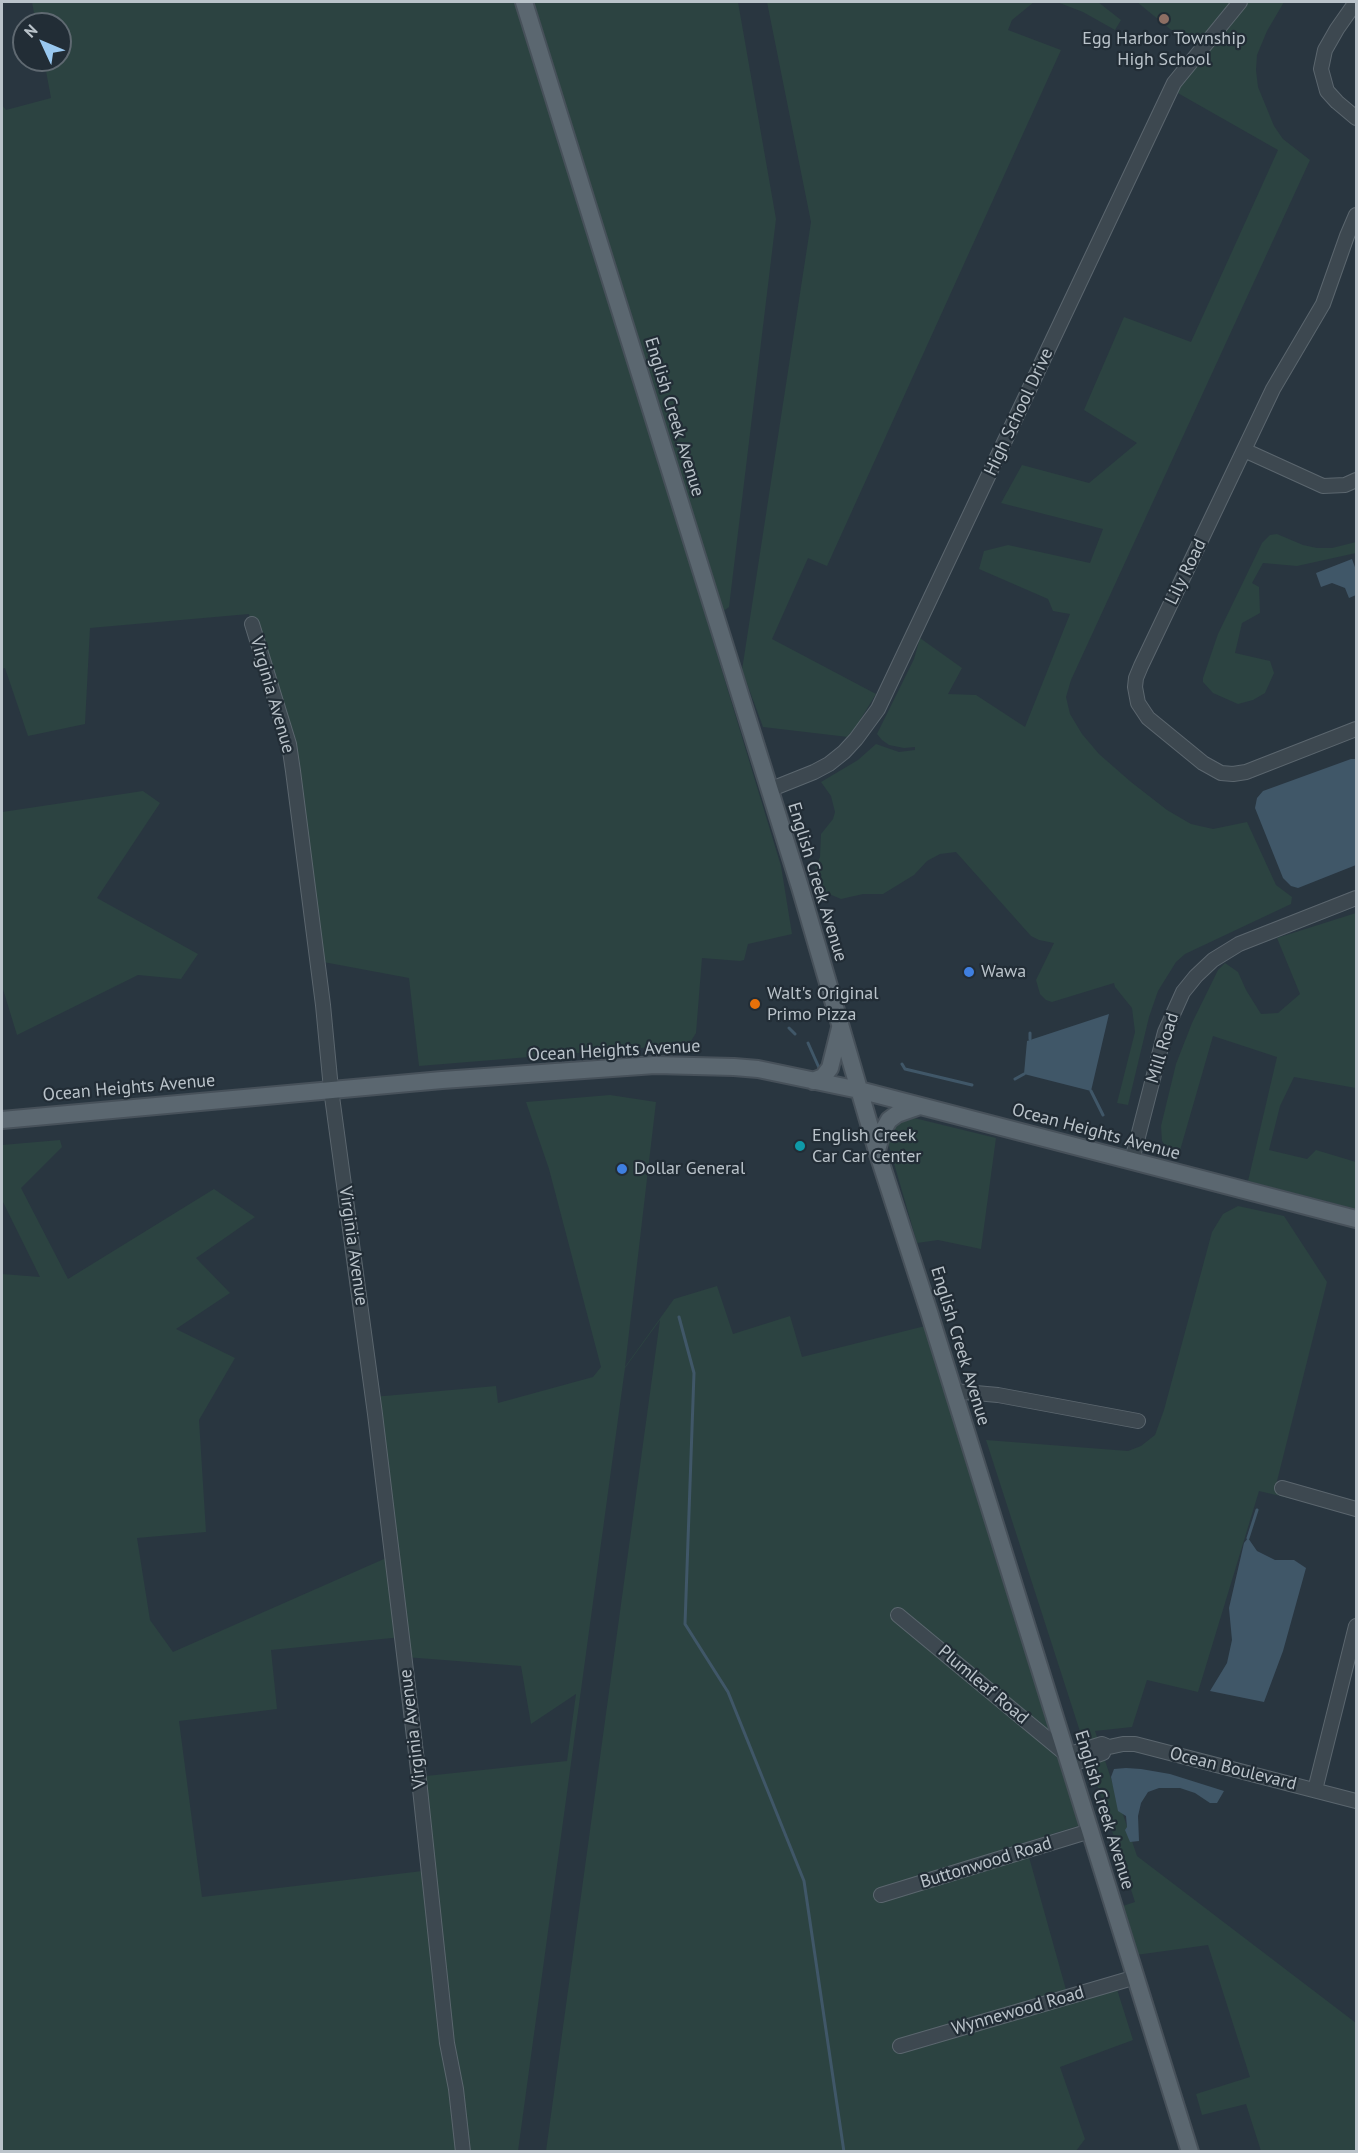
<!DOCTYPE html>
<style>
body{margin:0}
#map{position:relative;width:1358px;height:2153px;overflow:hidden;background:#293640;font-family:"PT Sans",sans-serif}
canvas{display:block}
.frame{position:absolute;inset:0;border:3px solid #bac3ca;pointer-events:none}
.north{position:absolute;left:12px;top:12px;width:60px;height:60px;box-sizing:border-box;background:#222d36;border:2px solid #5f6971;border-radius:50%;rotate:314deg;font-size:16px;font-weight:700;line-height:24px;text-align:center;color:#bac3ca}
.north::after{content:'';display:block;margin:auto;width:21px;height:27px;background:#99c8f0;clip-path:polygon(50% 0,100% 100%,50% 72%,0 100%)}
</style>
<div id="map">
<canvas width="1358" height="2153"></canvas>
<div class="frame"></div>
<div class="north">N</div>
</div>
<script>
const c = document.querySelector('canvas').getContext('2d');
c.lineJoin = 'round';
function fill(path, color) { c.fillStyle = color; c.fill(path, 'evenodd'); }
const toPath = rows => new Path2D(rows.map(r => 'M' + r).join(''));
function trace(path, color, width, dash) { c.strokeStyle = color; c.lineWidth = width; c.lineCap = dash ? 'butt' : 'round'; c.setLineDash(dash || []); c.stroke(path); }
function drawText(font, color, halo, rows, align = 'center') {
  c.font = font + ' "PT Sans",sans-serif'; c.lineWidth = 4.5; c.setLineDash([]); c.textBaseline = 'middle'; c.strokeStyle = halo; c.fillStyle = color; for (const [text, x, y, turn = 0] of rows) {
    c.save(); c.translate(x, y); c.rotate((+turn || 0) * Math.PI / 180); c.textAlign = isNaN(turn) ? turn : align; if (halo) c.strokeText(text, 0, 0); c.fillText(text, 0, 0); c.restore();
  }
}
fill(toPath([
 [32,2,517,2,576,188,781,866,792,934,748,944,744,960,740,961,702,958,696,1033,689,1044,419,1066,409,978,318,961,288,746,249,614,90,628,85,724,28,736,5,668,2,669,2,105,6,110,51,98,44,60,60,60,60,24,36,24],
 [534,2,738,2,776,219,729,607,722,612],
 [767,2,1034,2,1012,20,1008,30,1061,50,827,566,808,558,772,639,876,694,857,725,848,737,763,727,742,670,811,222],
 [1057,2,1098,2,1121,20,1115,30,1083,12],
 [1137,2,1231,2,1202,37,1191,41,1181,38],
 [1248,2,1284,2,1267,31,1257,55,1256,70,1258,87,1274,126,1283,139,1310,160,1071,680,1066,697,1070,714,1082,734,1099,754,1131,782,1167,810,1191,824,1213,829,1247,822,1276,885,1292,897,1291,904,1185,954,1176,962,1158,991,1149,1017,1128,1105,1117,1103,1135,1032,1132,1008,1115,987,1114,983,1052,1002,1046,1000,1040,994,1036,980,1054,943,1039,940,1031,936,956,852,940,854,927,861,914,875,883,894,863,894,841,899,822,891,815,867,820,857,821,834,833,819,835,812,831,796,821,782,858,760,876,744,899,752,915,750,915,747,904,748,889,745,882,740,877,734,914,659,920,638,962,668,948,694,976,695,1025,727,1070,614,1053,611,1048,599,979,569,984,551,1008,545,1090,563,1103,529,1001,503,1022,465,1089,483,1137,443,1084,410,1124,317,1191,342,1278,150,1176,92,1188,74],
 [1277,534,1303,545,1317,548,1332,548,1356,542,1356,553,1297,566,1263,563,1252,583,1259,587,1260,613,1242,623,1235,653,1270,661,1274,673,1265,693,1253,700,1238,704,1213,693,1203,682,1203,678,1218,634,1262,543,1270,535],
 [143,791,160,803,97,898,198,954,181,979,138,975,17,1035,2,986,2,812],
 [1356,913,1356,1088,1294,1077,1280,1106,1269,1150,1307,1159,1316,1150,1356,1162,1356,1209,1248,1181,1277,1057,1213,1036,1179,1154,1168,1150,1162,1141,1161,1126,1176,1064,1192,1023,1218,970,1225,963,1238,972,1246,990,1261,1014,1278,1013,1300,994,1277,938],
 [610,1095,656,1102,625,1367,674,1299,717,1286,733,1334,790,1316,802,1357,925,1326,1047,1714,1049,1728,1081,1825,878,1889,879,1899,1029,1857,1068,1997,1115,1983,1133,2040,1060,2067,1085,2139,1076,2151,546,2151,660,1320,625,1368,518,2151,2,2151,2,1274,40,1277,2,1200,2,1145,60,1140,62,1147,21,1188,68,1279,214,1189,255,1217,196,1258,230,1293,176,1329,235,1358,199,1420,206,1532,137,1538,150,1620,173,1652,393,1555,373,1397,496,1386,498,1403,593,1377,601,1367,549,1169,526,1102],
 [402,1637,405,1657,521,1666,531,1724,576,1694,567,1761,426,1776,421,1787,431,1870,202,1897,179,1721,277,1709,271,1650],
 [910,1117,996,1138,981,1249,938,1240,917,1243,887,1139,897,1121],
 [1238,1206,1284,1216,1327,1282,1276,1485,1356,1514,1259,1491,1198,1692,1147,1680,1132,1727,1095,1731,1137,1856,1356,2023,1356,2151,1261,2151,1246,2104,1202,2115,1196,2094,1250,2077,1208,1945,1136,1955,1120,1907,1135,1902,986,1440,1128,1451,1141,1446,1155,1435,1164,1410,1212,1232,1223,1214]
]), '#2c4341');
fill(toPath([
 [1352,559,1356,570,1356,595,1349,598,1345,588,1332,583,1321,587,1316,573],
 [1351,759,1356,759,1356,865,1298,888,1291,886,1283,878,1255,808,1257,798,1263,791],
 [1109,1014,1091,1091,1024,1074,1027,1041],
 [1248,1538,1257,1551,1275,1560,1294,1560,1306,1568,1283,1651,1264,1702,1210,1691,1227,1663,1232,1640,1229,1608,1244,1543],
 [1126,1768,1141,1769,1170,1774,1224,1791,1217,1803,1210,1803,1195,1793,1180,1788,1159,1788,1148,1792,1141,1803,1138,1816,1139,1841,1130,1842,1125,1830,1127,1827,1126,1816,1118,1811,1111,1777,1114,1769]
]), '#405768');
trace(toPath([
 [789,1028,795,1034],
 [1030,1033,1030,1039],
 [808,1043,820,1070],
 [902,1064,905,1069,972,1085],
 [1015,1079,1024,1074],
 [1091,1091,1103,1115],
 [679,1317,694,1373,685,1624,728,1692,804,1881,844,2152],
 [1248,1538,1257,1510]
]), '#405768', 3);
const minor = toPath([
 [1356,2,1337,29,1325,50,1321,69,1327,91,1337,102,1356,118],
 [1356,215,1347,236,1323,304,1273,389,1141,666,1136,678,1135,687,1138,703,1148,718,1203,763,1221,773,1233,774,1246,772,1356,729],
 [1244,450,1323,486,1345,485,1356,480],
 [252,624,289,744,293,771,323,1005,331,1089,375,1414,418,1770,447,2043,456,2089,463,2152],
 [769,790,814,772,829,764,844,752,856,739,878,709,1174,83,1240,2],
 [1132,1160,1165,1032,1183,992,1196,976,1213,960,1239,944,1356,898],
 [953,1391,998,1395,1138,1421],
 [1282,1488,1356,1509],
 [898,1615,1067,1755,1102,1744,1109,1747,1123,1744,1135,1744,1356,1801],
 [1070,1765,1103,1753],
 [1315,1790,1356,1626],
 [881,1895,1090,1831],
 [900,2046,1136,1977]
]);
const major = toPath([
 [524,2,800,887,877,1151,929,1312,1190,2152],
 [813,1081,823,1077,830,1068,840,1028],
 [2,1120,442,1080,655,1065,734,1067,758,1069,859,1090,1356,1219],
 [877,1150,882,1132,889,1120,897,1114,920,1106]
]);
trace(minor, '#5b666e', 16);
trace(major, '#47515a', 20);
trace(minor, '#3d4850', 14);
trace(major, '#5b6770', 16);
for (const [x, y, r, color] of [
 [1164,19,6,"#8d6e63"],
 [969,972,6,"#3f7fe0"],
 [755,1004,6,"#e8710a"],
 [800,1146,6,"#0f9aa8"],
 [622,1169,6,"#3f7fe0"]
]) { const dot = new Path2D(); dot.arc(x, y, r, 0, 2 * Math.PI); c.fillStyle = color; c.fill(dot); trace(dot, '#222d36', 2); }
drawText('18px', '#bac3ca', '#222d36', [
 ["Egg Harbor Township",1164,39,"center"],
 ["High School",1164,60,"center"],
 ["Wawa",981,972],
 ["Walt's Original",767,994],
 ["Primo Pizza",767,1015],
 ["English Creek",812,1136],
 ["Car Car Center",812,1157],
 ["Dollar General",634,1169]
], 'left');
drawText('18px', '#bac3ca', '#222d36', [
 ["High School Drive",1019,412,-65],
 ["English Creek Avenue",674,417,73],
 ["Lily Road",1186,572,-64],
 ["Virginia Avenue",272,695,74],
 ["English Creek Avenue",817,882,73],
 ["Mill Road",1163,1048,-73],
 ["Ocean Heights Avenue",614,1051,-3],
 ["Ocean Heights Avenue",129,1088,-5],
 ["Ocean Heights Avenue",1096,1132,15],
 ["Virginia Avenue",353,1246,82],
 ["English Creek Avenue",960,1346,73],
 ["Plumleaf Road",983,1685,40],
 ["Virginia Avenue",413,1729,-97],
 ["Ocean Boulevard",1233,1769,14],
 ["English Creek Avenue",1104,1810,73],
 ["Buttonwood Road",986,1863,-17],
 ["Wynnewood Road",1018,2011,-16]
]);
</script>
